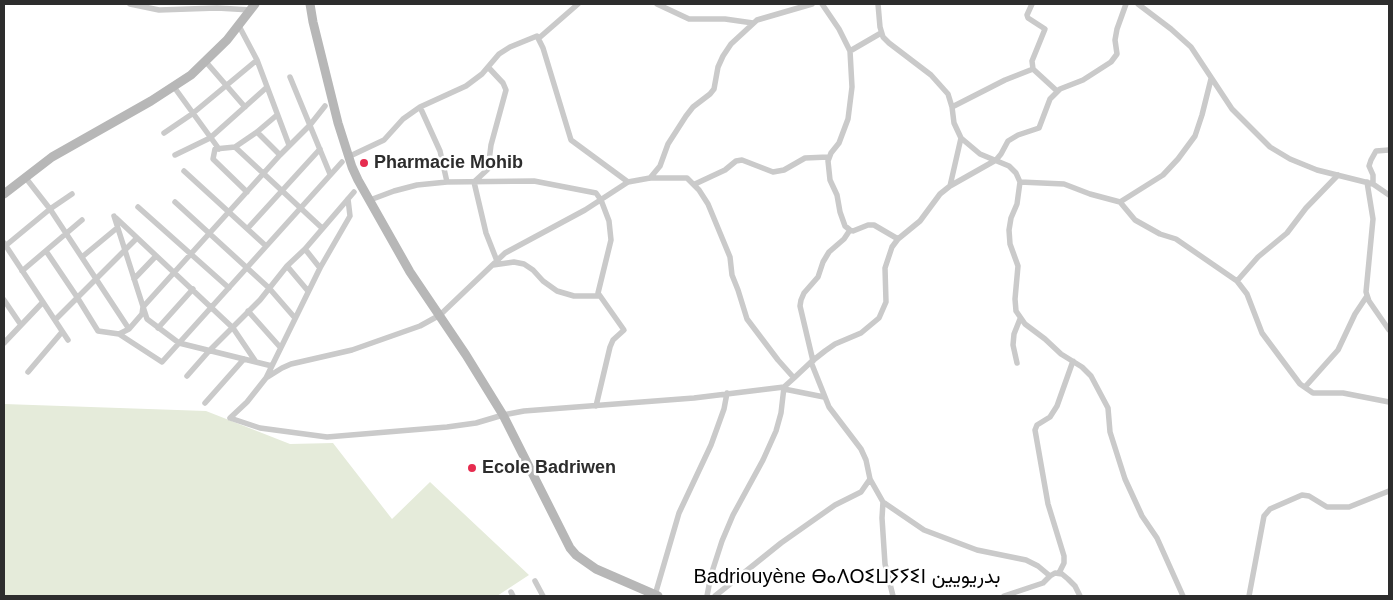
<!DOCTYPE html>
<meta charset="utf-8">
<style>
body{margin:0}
#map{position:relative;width:1393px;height:600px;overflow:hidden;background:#fff;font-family:Helvetica,sans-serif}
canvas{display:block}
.frame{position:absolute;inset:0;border:5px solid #2d2d2d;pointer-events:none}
</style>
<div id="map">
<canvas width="1393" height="600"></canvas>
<div class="frame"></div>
</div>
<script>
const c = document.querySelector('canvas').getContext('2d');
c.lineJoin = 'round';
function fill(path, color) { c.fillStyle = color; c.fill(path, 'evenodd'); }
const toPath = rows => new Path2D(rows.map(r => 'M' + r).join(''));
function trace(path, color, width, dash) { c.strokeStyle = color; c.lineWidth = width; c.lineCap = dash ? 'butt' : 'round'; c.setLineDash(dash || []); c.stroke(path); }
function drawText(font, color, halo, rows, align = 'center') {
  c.font = font + ' Helvetica,Vazirmatn,"Noto Sans Tifinagh",sans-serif'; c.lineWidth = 5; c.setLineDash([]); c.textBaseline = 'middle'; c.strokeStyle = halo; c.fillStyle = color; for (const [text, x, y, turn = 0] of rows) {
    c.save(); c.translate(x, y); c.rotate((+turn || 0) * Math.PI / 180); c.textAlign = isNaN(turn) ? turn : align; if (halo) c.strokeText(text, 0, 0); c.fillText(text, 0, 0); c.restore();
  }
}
fill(toPath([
 [4,404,206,411,290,444,333,443,392,519,430,482,529,575,497,596,4,596]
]), '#e5ebda');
trace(toPath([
 [130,4,159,10,217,8,251,10],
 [657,4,689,19,725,19,753,23],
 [878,4,880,27,883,37,889,43,931,75,948,94,952,107,954,123,961,138,980,154,1009,166,1016,173,1020,182,1017,204,1011,218,1009,230,1010,244,1018,266,1015,299,1016,311,1025,324,1045,339,1061,354,1082,367,1091,376,1108,408,1110,432,1125,479,1142,516,1157,538,1183,596],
 [1032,4,1027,15,1028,18,1045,29,1032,61,1033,69,1057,91],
 [1138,4,1171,29,1191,47,1232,109,1270,147,1290,159,1317,170,1373,184,1389,195],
 [239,26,257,60,289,145],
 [539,38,578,4],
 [850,51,881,33],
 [206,62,245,107],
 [488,67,503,83,506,90,491,145,488,169,474,182,486,233,497,261],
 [290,77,330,174],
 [174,87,219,149],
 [420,107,440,151,447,182],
 [952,107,1005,80,1033,69],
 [257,132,280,155],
 [164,133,192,114,257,60],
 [235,147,322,228],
 [175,155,210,138,266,88],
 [348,157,384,140,403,119,420,107,466,86,482,74,499,54,510,47,537,36,543,48,571,140,628,182],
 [184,171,266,246],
 [1338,175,1306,208,1287,233,1258,257,1237,281,1247,294,1262,333,1300,384,1313,393,1343,393,1389,402],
 [25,177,50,209,129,329],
 [650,178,660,166,668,144,686,116,693,107,710,94,714,89,718,67,723,56,731,44,757,20,812,4],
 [1020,182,1064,184,1090,194,1120,202,1163,175,1178,159,1195,136,1202,115,1211,79],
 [1367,182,1373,219,1366,292,1369,301,1389,330],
 [695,184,725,170,736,161,742,160,773,172,784,170,805,158,828,157],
 [1373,184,1373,175,1369,166,1371,160,1376,151,1389,150],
 [950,186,961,138],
 [247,192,213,159,215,149,235,147,257,132,277,115],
 [370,200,394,191,417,185,447,182,534,181,596,193,601,200,609,221,611,240,598,293,624,330,613,340,610,347,596,406],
 [175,202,269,288,295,318],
 [1120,202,1135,220,1160,234,1176,239,1237,281],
 [138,207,229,288],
 [114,216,147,319,179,343,272,366],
 [116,218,233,328,256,362],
 [248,228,320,149],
 [898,239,920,221,940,194,950,186,996,160,1001,154,1008,141,1018,135,1039,128,1050,99,1060,89,1083,80,1111,62,1117,54,1115,40,1117,29,1126,4],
 [4,243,68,340],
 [4,247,50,209,72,194],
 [305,249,320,268],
 [46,251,77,297,98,331,119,334,162,362,342,162],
 [82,257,117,228],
 [493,265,514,262,524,264,533,270,543,281,557,291,574,296,599,296],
 [287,266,308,291],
 [22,271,82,220],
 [134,279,156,256],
 [4,300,21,325],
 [248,311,280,347],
 [55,320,137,238],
 [158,328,193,289],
 [119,334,129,329,142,314,143,307,280,155,310,125,325,106],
 [4,343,43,302],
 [813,361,800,306,801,300,804,293,818,277,823,262,829,252,844,239,850,230],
 [811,362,829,407,861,449,866,460,870,479,883,502,882,518,885,564,893,596],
 [1017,363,1013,345,1014,334,1020,319],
 [28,372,62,332],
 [187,376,209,351,260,300,287,266,305,249,354,192],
 [266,378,320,268,350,216,348,199],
 [794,378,778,360,747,319,738,290,732,275,730,257,708,204,699,190,687,178,650,178,628,182,585,210,505,253,440,315,420,326,352,350,291,364,282,368,266,378,247,402,230,418,260,428,327,437,447,427,476,423,503,415,524,411,694,398,784,387,794,378,811,362,825,351,835,344,861,333,879,318,886,302,885,268,892,247,898,239,874,225,868,225,853,231,850,230,845,226,840,212,837,195,830,180,828,161,831,153,839,143,848,119,852,87,850,51,839,29,822,4],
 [1305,387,1338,350,1355,314,1367,296],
 [784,389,824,397],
 [205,403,244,359],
 [883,502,924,530,977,550,1026,560,1038,566,1050,576],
 [1059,573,1064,563,1064,556,1048,504,1035,430,1037,425,1050,417,1057,406,1073,361],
 [535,581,543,596],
 [511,592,513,596],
 [655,595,679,513,711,445,724,409,727,393],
 [707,596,711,575,722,541,733,515,763,460,776,431,781,413,784,387],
 [715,596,781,543,835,505,861,492,870,479],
 [1004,596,1043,583,1050,576,1055,573,1062,574,1068,579,1075,586,1080,596],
 [1249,596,1264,516,1270,509,1302,495,1309,496,1327,507,1349,507,1389,491]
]), '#cacaca', 5.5);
trace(toPath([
 [310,4,313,22,338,123,352,167,358,180,410,272,466,355,503,415,570,548,576,555,596,569,658,596],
 [4,194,52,157,151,101,191,75,227,40,255,4]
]), '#b7b7b7', 9);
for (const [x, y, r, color] of [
 [364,163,5,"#e62c4f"],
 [472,468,5,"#e62c4f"]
]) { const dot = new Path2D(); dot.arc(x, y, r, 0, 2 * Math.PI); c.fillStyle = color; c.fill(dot); trace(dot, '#fff', 2); }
drawText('bold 18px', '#2d2d2d', '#fff', [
 ["Pharmacie Mohib",374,163],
 ["Ecole Badriwen",482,468]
], 'left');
drawText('20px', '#000', '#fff', [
 ["Badriouyène ⴱⴰⴷⵔⵉⵡⵢⵢⵉⵏ بدريويين",847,577]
]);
</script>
